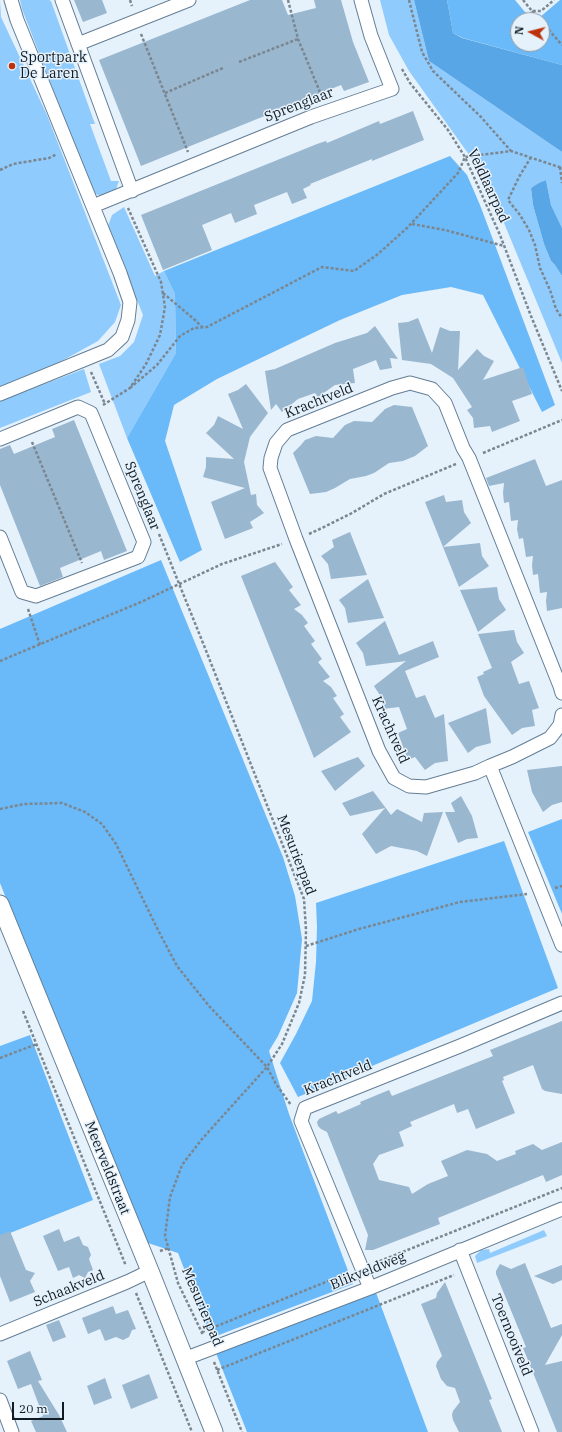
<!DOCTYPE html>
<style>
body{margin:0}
#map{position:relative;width:562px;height:1432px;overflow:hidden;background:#e5f1fb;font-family:"IBM Plex Serif",serif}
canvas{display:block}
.north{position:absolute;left:510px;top:12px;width:40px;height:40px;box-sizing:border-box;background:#e5f1fb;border:1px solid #909ba5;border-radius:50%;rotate:277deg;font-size:11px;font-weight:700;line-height:16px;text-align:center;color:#101b24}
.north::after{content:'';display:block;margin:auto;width:14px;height:18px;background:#bc320a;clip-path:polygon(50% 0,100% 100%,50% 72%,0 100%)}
.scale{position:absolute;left:12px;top:1402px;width:52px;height:18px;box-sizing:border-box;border:2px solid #101b24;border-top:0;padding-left:5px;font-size:12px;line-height:14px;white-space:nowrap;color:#101b24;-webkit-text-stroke:3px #e5f1fb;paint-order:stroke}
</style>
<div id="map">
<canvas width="562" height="1432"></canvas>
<div class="north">N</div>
<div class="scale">20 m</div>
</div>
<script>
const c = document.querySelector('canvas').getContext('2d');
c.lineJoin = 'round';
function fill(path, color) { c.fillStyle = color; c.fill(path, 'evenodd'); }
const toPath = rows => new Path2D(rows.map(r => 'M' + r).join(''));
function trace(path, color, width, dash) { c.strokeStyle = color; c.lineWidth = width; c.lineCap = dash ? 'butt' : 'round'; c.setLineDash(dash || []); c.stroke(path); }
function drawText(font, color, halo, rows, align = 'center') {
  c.font = font + ' "IBM Plex Serif",serif'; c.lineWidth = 3; c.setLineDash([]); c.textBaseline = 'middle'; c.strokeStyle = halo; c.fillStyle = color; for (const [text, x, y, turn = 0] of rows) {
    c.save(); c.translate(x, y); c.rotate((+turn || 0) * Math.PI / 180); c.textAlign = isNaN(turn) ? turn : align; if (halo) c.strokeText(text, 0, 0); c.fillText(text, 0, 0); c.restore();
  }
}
fill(toPath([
 [20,0,49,0,51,1,95,124,90,124,111,181,119,181,115,192,104,197,93,193,22,9],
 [380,0,414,0,429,61,562,152,562,228,551,205,546,180,531,188,533,205,544,244,551,261,555,265,562,276,562,363,485,177,409,71,389,35],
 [0,1,1,17,47,115,121,305,115,322,98,341,49,368,0,388],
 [124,207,155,276,164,271,175,294,176,353,127,438,99,364,120,356,134,342,143,315,108,226,112,215],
 [84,369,91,392,0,428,0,401],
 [544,1230,547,1236,477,1263,475,1256,481,1250,489,1249,490,1253]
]), '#90cbfe');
fill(toPath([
 [447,0,515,0,525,12,539,18,560,0,562,0,562,65,463,38,453,33],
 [518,20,542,20,542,44,518,44],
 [450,156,467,175,480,205,555,405,542,412,483,295,451,287,402,295,340,320,217,379,174,405,165,441,202,550,180,562,127,438,176,353,175,294,164,271],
 [161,560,283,857,295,896,302,939,297,993,278,1036,269,1051,289,1114,353,1284,211,1338,178,1253,142,1241,0,883,0,629],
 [562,819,562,914,528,832],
 [504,841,558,988,298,1097,280,1063,296,1034,312,1001,316,962,317,927,316,903],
 [30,1035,93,1200,0,1237,0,1046],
 [375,1290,428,1432,247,1432,216,1353]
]), '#6ab9f9');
fill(toPath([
 [414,0,447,0,453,33,462,38,562,65,562,152,429,61],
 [546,180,551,205,562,228,562,276,555,265,551,261,544,244,533,205,531,188,539,183]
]), '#58a6e5');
fill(toPath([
 [74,0,102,0,107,13,83,22],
 [250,0,282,0,288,15,316,8,314,0,341,0,353,42,369,82,344,91,341,85,141,166,99,60],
 [413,111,424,140,372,161,372,159,310,184,311,185,303,189,307,198,292,204,287,192,254,205,257,214,235,223,231,213,202,225,212,250,163,270,141,215,317,144,326,141,327,143,379,121,380,124],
 [418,318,432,353,440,327,450,331,460,331,458,370,477,349,484,356,494,361,483,380,523,367,532,394,512,401,520,421,492,432,490,426,474,428,473,418,467,410,472,407,453,378,431,364,402,360,398,323,408,322],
 [375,326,398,359,390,358,392,368,380,370,376,360,353,369,355,383,335,385,318,397,315,393,298,399,282,412,276,404,271,410,265,371,275,369,335,343,367,333],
 [246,384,268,413,250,437,244,462,251,495,256,494,257,505,264,513,250,522,253,528,225,539,211,502,245,488,203,477,206,467,206,457,234,459,206,433,214,425,218,416,243,429,228,394,238,390],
 [394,405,412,407,428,446,415,456,403,461,389,463,374,473,366,476,350,479,335,488,326,492,310,494,293,453,301,445,305,440,316,436,333,438,345,425,354,421,372,422,385,409],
 [74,420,127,551,104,560,101,551,60,568,63,577,40,586,0,485,0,449,10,445,14,454,55,437,52,429],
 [535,459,546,486,562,480,562,608,547,611,546,601,547,592,540,593,538,574,533,575,532,565,533,556,526,557,523,538,519,539,517,529,518,520,511,521,509,502,504,503,503,493,504,483,489,486,486,478],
 [444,495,446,502,462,500,464,512,471,523,443,547,425,502],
 [350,532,367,575,331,579,328,564,321,556,334,547,332,540],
 [480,543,482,556,489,566,459,587,443,547],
 [275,562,293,587,289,590,301,605,294,609,302,615,308,623,304,626,315,641,311,644,322,659,318,662,330,677,323,681,331,687,337,696,333,698,344,714,340,717,351,732,314,758,241,576],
 [368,579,384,618,348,623,345,608,339,600],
 [497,587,499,599,506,610,478,632,460,590],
 [385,621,399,655,433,641,439,657,405,671,416,698,425,695,435,718,444,714,448,761,435,763,425,770,415,757,408,760,398,733,407,729,399,707,383,709,381,697,374,686,406,661,366,666,363,653,356,643],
 [514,630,517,642,524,653,511,662,519,684,529,681,539,708,532,710,535,726,522,728,512,735,484,696,477,677,484,674,483,672,492,668,478,634],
 [486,708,491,743,476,747,468,753,448,723],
 [358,757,365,766,335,791,321,771],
 [562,766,562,802,552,805,543,812,532,792,527,770],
 [373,791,391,815,397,809,422,822,424,813,443,812,427,856,417,851,391,846,376,854,362,834,385,808,350,816,342,803],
 [461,796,472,816,478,838,467,839,458,843,445,812,455,812,451,803],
 [562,1021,562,1094,545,1091,542,1089,533,1065,503,1077,504,1080,502,1081,515,1113,476,1129,468,1109,457,1113,454,1104,410,1122,412,1126,399,1132,404,1146,379,1155,373,1164,379,1180,409,1187,412,1194,428,1184,448,1176,441,1161,467,1150,487,1154,497,1161,516,1154,515,1151,533,1144,542,1150,562,1142,562,1175,546,1182,543,1175,438,1218,440,1224,373,1250,365,1250,368,1235,327,1132,321,1129,318,1126,317,1122,319,1119,336,1111,338,1114,361,1104,360,1102,389,1090,392,1096,493,1056,490,1050],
 [59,1229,64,1242,79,1236,83,1245,88,1247,91,1255,89,1259,93,1270,88,1272,85,1278,79,1275,73,1278,69,1267,58,1271,43,1236],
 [10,1231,26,1270,35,1273,30,1281,35,1292,10,1302,0,1276,0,1235],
 [525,1263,551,1328,562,1324,562,1335,545,1365,562,1361,562,1432,557,1432,523,1348,526,1347,496,1274,496,1271,500,1264,511,1269],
 [562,1265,562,1280,553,1284,534,1276],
 [445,1282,492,1399,489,1400,502,1432,459,1432,453,1420,452,1415,453,1411,460,1402,455,1388,447,1386,441,1379,436,1366,437,1362,442,1356,421,1304,436,1298,437,1293],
 [113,1306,116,1314,128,1310,136,1329,132,1330,129,1337,123,1340,116,1337,105,1341,100,1329,88,1334,82,1318],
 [59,1320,66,1337,53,1342,46,1325],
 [30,1351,42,1380,38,1381,59,1415,67,1432,36,1432,31,1421,43,1416,31,1384,18,1389,7,1361],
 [149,1374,158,1398,131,1409,122,1385],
 [105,1378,112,1398,94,1405,87,1386]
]), '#9ab7d0');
const minor = toPath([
 [62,0,132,191],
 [78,44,189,0],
 [93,206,311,117,392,89,371,36,361,0],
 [0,394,108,350,122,337,128,320,130,302,120,273,17,20,11,0],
 [0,439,78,407,91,413,144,542,138,557,36,596,22,592,0,537],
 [562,693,560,686,469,458,463,448,445,403,432,389,410,383,392,388,287,430,276,443,271,458,270,468,296,539,379,751,394,778,409,786,426,787,475,773,490,766,512,757,550,738,560,725,562,715],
 [490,766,562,945],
 [460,1250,532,1432],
 [370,1288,301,1121,305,1108,460,1046,562,1003],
 [0,1334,127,1282,150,1271],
 [184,1359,370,1288,562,1209],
 [0,1400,12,1432]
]);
const tertiary = toPath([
 [0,904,150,1271,214,1432]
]);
trace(minor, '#637e95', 15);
trace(tertiary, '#637e95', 19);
trace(toPath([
 [130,0,132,6],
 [288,0,298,39,322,97],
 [409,0,422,52,433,71,481,117,511,151],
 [523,0,532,11,541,11,554,0],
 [532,11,540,20],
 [542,22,562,45],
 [141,34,188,152],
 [239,62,298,39],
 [402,69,410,83,448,130,465,157,500,235,531,316,562,391],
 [165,93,223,68],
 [531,157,519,177,508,200,520,215,529,230,535,245,540,268,550,290,556,309,562,318],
 [560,167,562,183],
 [0,170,13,164,49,158,57,154],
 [412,224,445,230,504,246],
 [163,293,195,320,202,327],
 [91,372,105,404],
 [130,388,157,365,180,336,194,328,207,327,322,267,354,271,378,254,407,228,458,173,465,157,511,151,562,168],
 [103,405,130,388,146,364,160,335,165,307,161,282,128,208],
 [32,442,82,563],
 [483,453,562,420],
 [159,534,205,648,304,899,306,930,305,975,299,1003,282,1044,267,1067,202,1139,182,1165,170,1197,165,1236,178,1283,203,1335],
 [309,534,324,527,352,513,384,494,456,464],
 [28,609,40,645],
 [0,661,141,602,222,564,282,544],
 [0,809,24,804,62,803,85,812,102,824,116,844,158,930,177,966,209,1006,267,1067,276,1084,291,1105],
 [555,888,562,886],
 [306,946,359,929,460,902,527,894],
 [23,1011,126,1266],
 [0,1058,37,1044],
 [160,1251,169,1248],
 [375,1263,562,1188],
 [136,1293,192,1432],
 [202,1332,348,1273],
 [214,1362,242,1432],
 [217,1370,454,1275]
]), '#7b8790', 2.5, [3, 2]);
trace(minor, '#fff', 13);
trace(tertiary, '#fff', 17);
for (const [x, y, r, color] of [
 [12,66,4,"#bc320a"]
]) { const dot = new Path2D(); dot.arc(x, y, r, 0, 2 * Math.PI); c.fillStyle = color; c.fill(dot); trace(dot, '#e5f1fb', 1.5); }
drawText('14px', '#101b24', '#e5f1fb', [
 ["Sportpark",20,58],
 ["De Laren",20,74]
], 'left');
drawText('14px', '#101b24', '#e5f1fb', [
 ["Sprenglaar",299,105,-21],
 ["Veldlaarpad",488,186,65],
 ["Krachtveld",319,401,-22],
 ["Sprenglaar",142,496,68],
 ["Krachtveld",390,730,66],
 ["Mesurierpad",296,855,69],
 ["Krachtveld",338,1078,-22],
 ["Meerveldstraat",107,1168,68],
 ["Blikveldweg",368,1271,-22],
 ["Schaakveld",69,1289,-22],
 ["Mesurierpad",202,1307,67],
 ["Toernooiveld",511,1335,68]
]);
</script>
